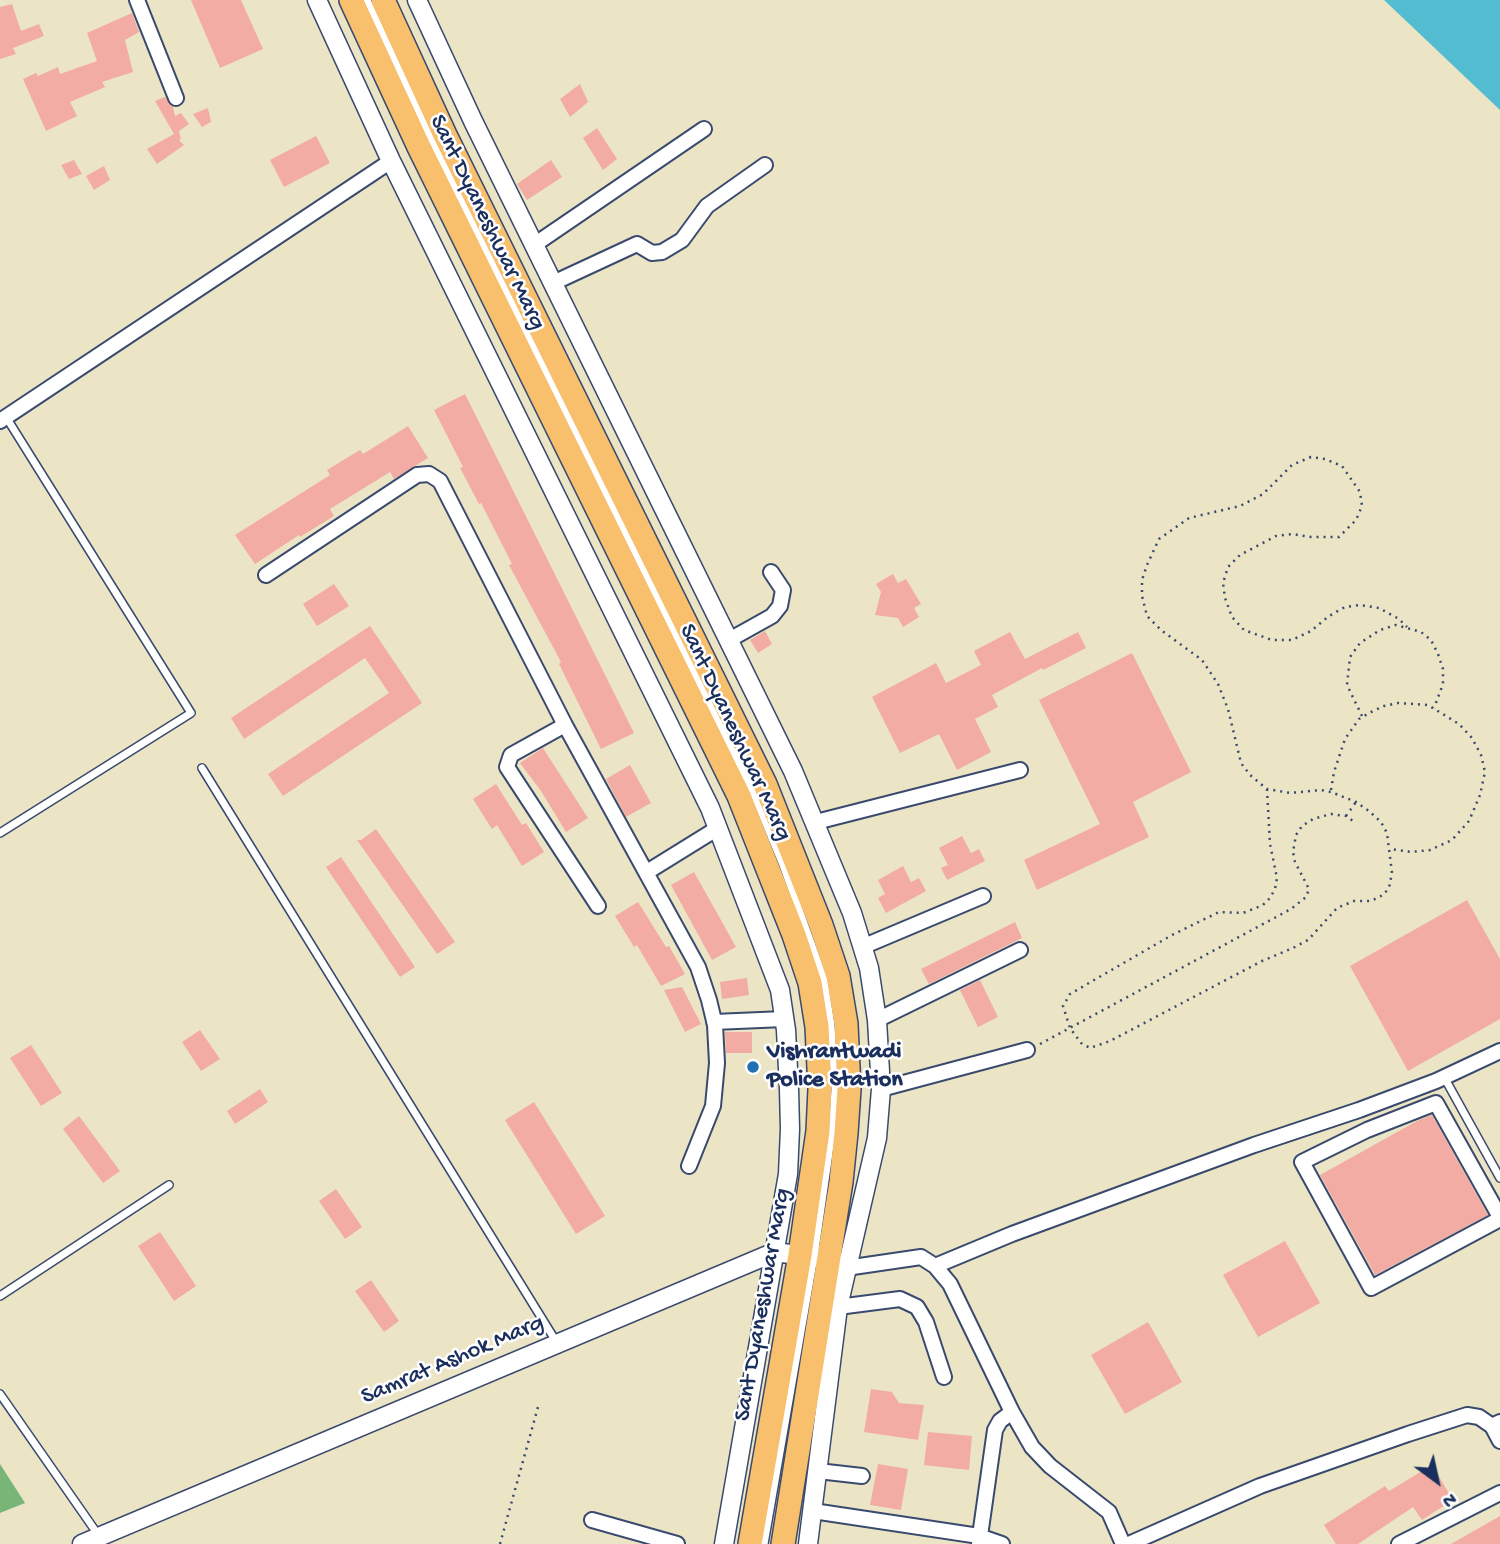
<!DOCTYPE html>
<style>
body{margin:0}
#map{position:relative;width:1500px;height:1544px;overflow:hidden;background:#ebe5c6;font-family:"Gochi Hand",sans-serif}
canvas{display:block}
.north{position:absolute;left:1402px;top:1446px;width:70px;height:70px;-webkit-text-stroke:5px #fff;paint-order:stroke;rotate:147deg;font-size:19px;font-weight:700;line-height:28px;text-align:center;color:#1b2f5e}
.north::after{content:'';display:block;margin:auto;width:24px;height:32px;background:#1b2f5e;clip-path:polygon(50% 0,100% 100%,50% 72%,0 100%)}
</style>
<div id="map">
<canvas width="1500" height="1544"></canvas>
<div class="north">N</div>
</div>
<script>
const c = document.querySelector('canvas').getContext('2d');
c.lineJoin = 'round';
function fill(path, color) { c.fillStyle = color; c.fill(path, 'evenodd'); }
const toPath = rows => new Path2D(rows.map(r => 'M' + r).join(''));
function trace(path, color, width, dash) { c.strokeStyle = color; c.lineWidth = width; c.lineCap = dash ? 'butt' : 'round'; c.setLineDash(dash || []); c.stroke(path); }
function drawText(font, color, halo, rows, align = 'center') {
  c.font = font + ' "Gochi Hand",sans-serif'; c.lineWidth = 5; c.setLineDash([]); c.textBaseline = 'middle'; c.strokeStyle = halo; c.fillStyle = color; for (const [text, x, y, turn = 0] of rows) {
    c.save(); c.translate(x, y); c.rotate((+turn || 0) * Math.PI / 180); c.textAlign = isNaN(turn) ? turn : align; if (halo) c.strokeText(text, 0, 0); c.fillText(text, 0, 0); c.restore();
  }
}
fill(toPath([
 [0,1464,25,1503,0,1513]
]), '#78b678');
fill(toPath([
 [1384,0,1500,0,1500,110]
]), '#53bcd0');
fill(toPath([
 [191,0,241,0,263,49,220,68],
 [12,4,21,31,39,24,44,36,13,48,16,54,0,59,0,7],
 [132,13,139,32,125,40,133,72,102,82,105,87,70,102,77,116,46,131,23,79,36,73,38,76,58,67,60,74,97,61,87,33],
 [580,84,588,102,570,117,560,99],
 [165,97,173,107,175,116,181,113,189,124,179,131,181,139,179,140,184,145,157,164,147,149,174,134,155,101],
 [208,108,211,122,202,127,193,114],
 [597,128,617,159,603,170,583,138],
 [316,136,330,163,284,187,270,160],
 [74,160,82,174,69,179,61,165],
 [551,160,562,177,527,200,517,184],
 [104,166,110,180,94,190,86,176],
 [465,394,634,733,601,749,559,664,561,662,509,565,512,564,481,503,479,504,460,468,463,467,434,410],
 [408,426,428,458,394,479,390,472,330,509,334,516,300,537,299,535,255,564,235,535,330,475,327,470,360,450,363,454],
 [893,574,898,583,906,579,921,604,914,608,919,617,903,627,898,618,875,615,881,592,876,584],
 [334,584,349,606,317,626,303,604],
 [370,626,422,703,283,796,268,774,389,693,365,658,244,739,231,718],
 [765,631,772,644,758,653,750,640],
 [1010,632,1025,659,1078,632,1086,648,1043,670,1042,668,992,695,998,707,975,719,991,752,957,770,939,734,900,753,872,697,936,663,946,683,981,665,974,651],
 [1132,653,1191,772,1133,802,1149,837,1037,890,1024,860,1100,824,1039,700],
 [543,748,588,818,566,832,541,791,520,763],
 [630,765,651,803,626,817,606,779],
 [496,784,522,825,526,823,544,852,522,866,497,825,492,829,473,799],
 [376,829,455,942,437,954,357,840,361,840],
 [962,836,971,853,979,849,985,861,947,880,941,868,948,865,939,848],
 [341,857,415,967,400,977,326,867],
 [903,866,911,882,919,878,926,891,886,913,878,898,885,894,878,880],
 [694,872,736,947,712,960,671,885],
 [1467,900,1500,959,1500,1019,1408,1071,1350,966],
 [638,902,666,947,669,946,685,974,661,986,637,945,634,947,615,916],
 [1015,922,1022,938,929,984,921,969],
 [747,978,749,995,722,999,720,982],
 [980,980,998,1017,978,1027,960,990],
 [682,987,701,1024,685,1032,664,990],
 [200,1030,220,1059,201,1071,182,1042],
 [725,1032,752,1032,752,1053,726,1053],
 [31,1045,62,1093,41,1106,10,1058],
 [260,1089,268,1102,235,1124,227,1111],
 [534,1102,605,1216,576,1234,505,1120],
 [1432,1115,1488,1215,1375,1275,1320,1175,1417,1121],
 [79,1116,120,1171,103,1183,63,1129],
 [336,1189,362,1227,345,1239,319,1201],
 [160,1232,196,1286,174,1301,138,1246],
 [1285,1241,1320,1303,1258,1337,1223,1275],
 [371,1280,399,1321,384,1332,355,1291],
 [1148,1322,1182,1382,1125,1414,1091,1355],
 [871,1389,892,1392,899,1403,924,1405,918,1440,864,1432],
 [928,1432,972,1436,969,1470,924,1465],
 [878,1464,908,1469,901,1510,870,1505],
 [1432,1465,1453,1500,1422,1520,1413,1507,1358,1544,1336,1544,1324,1525,1385,1486,1389,1491],
 [1500,1516,1500,1544,1451,1544]
]), '#f2aca3');
const service = toPath([
 [367,0,432,141,752,790,783,865,824,979,831,1025,835,1089,832,1132,814,1257,764,1544],
 [202,768,557,1343],
 [0,833,191,713,6,417],
 [1444,1077,1500,1178],
 [0,1296,169,1185],
 [0,1394,99,1536]
]);
const minor = toPath([
 [137,0,176,98],
 [534,245,704,129],
 [553,283,637,244,652,253,662,252,682,240,707,206,765,165],
 [0,421,391,161],
 [266,575,417,475,429,474,440,481,565,725,698,967,709,1000,715,1025,717,1063,713,1106,689,1166],
 [729,640,772,616,780,606,783,590,771,572],
 [565,725,511,755,507,767,598,906],
 [816,822,1020,770],
 [647,872,718,828],
 [862,947,983,896],
 [877,1020,1020,950],
 [714,1022,784,1019],
 [881,1089,1027,1050],
 [1500,1217,1436,1103,1367,1130,1302,1162,1371,1288,1500,1219],
 [935,1266,1012,1234,1254,1145,1359,1110,1436,1081,1500,1051],
 [846,1268,921,1257,935,1266,950,1284,1012,1412,1032,1447,1050,1466,1109,1512,1123,1544],
 [838,1307,900,1299,917,1307,926,1322,944,1377],
 [1492,1426,1500,1441],
 [818,1471,862,1476],
 [813,1511,979,1536,1002,1544],
 [592,1520,677,1544],
 [979,1543,995,1430,1000,1421,1012,1412],
 [1129,1544,1260,1486,1408,1434,1467,1415,1479,1417,1492,1426,1500,1422],
 [1399,1544,1500,1493]
]);
const tertiary = toPath([
 [317,0,391,161,710,808,780,990,786,1030,789,1089,790,1129,788,1174,724,1544],
 [417,0,473,121,793,771,852,913,869,968,877,1020,881,1089,877,1138,838,1307,808,1544],
 [82,1544,775,1252,828,1259,840,1265]
]);
const primary = toPath([
 [351,0,419,147,739,796,794,935,810,983,817,1027,820,1089,818,1131,800,1255,750,1544],
 [383,0,445,135,765,784,821,925,838,976,846,1024,849,1089,846,1133,841,1182,783,1544]
]);
trace(service, '#3a4a6e', 10);
trace(minor, '#3a4a6e', 18);
trace(tertiary, '#3a4a6e', 21);
trace(primary, '#3a4a6e', 26);
trace(toPath([
 [1362,716,1347,685,1350,657,1360,643,1380,630,1396,625,1421,632,1431,640,1438,654,1443,669,1443,684,1434,708],
 [1267,789,1270,844,1277,878,1275,889,1270,898,1263,905,1243,913,1219,912,1172,935,1070,994,1063,1006,1070,1028,1081,1043,1090,1048,1110,1041,1262,961,1293,948,1308,940,1337,908,1354,901,1371,901,1383,895,1389,888,1392,873,1387,833,1381,822,1369,811,1356,802,1331,792,1321,790,1290,793,1267,789,1250,775,1241,763,1228,709,1218,684,1202,660,1161,630,1147,616,1142,596,1142,580,1147,565,1159,539,1189,518,1240,506,1263,494,1292,465,1311,457,1325,459,1342,466,1360,492,1362,506,1356,520,1339,537,1311,537,1292,534,1276,536,1240,555,1228,567,1223,583,1225,598,1232,617,1244,630,1272,640,1292,640,1311,631,1329,616,1345,607,1360,605,1379,608,1399,619,1407,627],
 [1331,790,1334,772,1345,739,1359,719,1371,712,1384,706,1398,703,1428,705,1459,724,1472,738,1481,755,1485,772,1480,795,1469,821,1452,840,1430,850,1411,852,1390,849],
 [1346,816,1356,802],
 [1040,1044,1291,909,1306,897,1309,889,1295,862,1293,852,1296,835,1302,826,1313,819,1331,814,1346,816,1353,821],
 [500,1544,538,1407]
]), '#3a4a6e', 2.5, [2, 5]);
trace(service, '#fff', 7);
trace(minor, '#fff', 14);
trace(tertiary, '#fff', 18);
trace(primary, '#f8bf6c', 23);
for (const [x, y, r, color] of [
 [753,1067,7,"#1f6fb2"]
]) { const dot = new Path2D(); dot.arc(x, y, r, 0, 2 * Math.PI); c.fillStyle = color; c.fill(dot); trace(dot, '#fff', 2.5); }
drawText('24px', '#1b2f5e', '#fff', [
 ["Sant Dyaneshwar Marg",486,223,64],
 ["Sant Dyaneshwar Marg",734,733,65],
 ["Sant Dyaneshwar Marg",764,1305,-80],
 ["Samrat Ashok Marg",453,1361,-23]
]);
drawText('bold 24px', '#1b2f5e', '#fff', [
 ["Vishrantwadi",767,1053],
 ["Police Station",767,1081]
], 'left');
</script>
